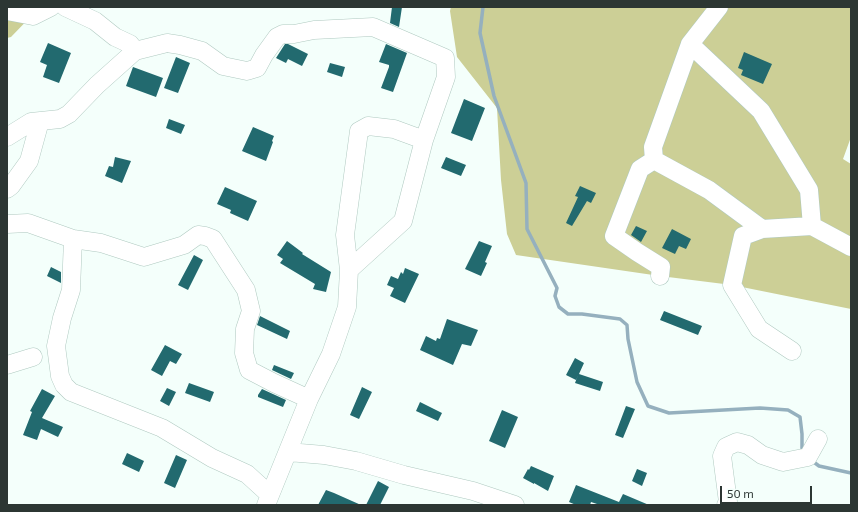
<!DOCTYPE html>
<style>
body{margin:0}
#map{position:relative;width:858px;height:512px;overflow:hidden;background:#f4fffb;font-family:"Exo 2",sans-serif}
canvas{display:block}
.frame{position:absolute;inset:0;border:8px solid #2c3633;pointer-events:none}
.scale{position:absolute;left:720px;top:486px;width:92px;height:18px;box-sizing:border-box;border:2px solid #2c3633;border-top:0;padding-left:5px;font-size:12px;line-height:14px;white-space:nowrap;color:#2c3633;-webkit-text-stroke:3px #f4fffb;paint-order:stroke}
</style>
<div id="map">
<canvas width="858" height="512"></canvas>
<div class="frame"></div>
<div class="scale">50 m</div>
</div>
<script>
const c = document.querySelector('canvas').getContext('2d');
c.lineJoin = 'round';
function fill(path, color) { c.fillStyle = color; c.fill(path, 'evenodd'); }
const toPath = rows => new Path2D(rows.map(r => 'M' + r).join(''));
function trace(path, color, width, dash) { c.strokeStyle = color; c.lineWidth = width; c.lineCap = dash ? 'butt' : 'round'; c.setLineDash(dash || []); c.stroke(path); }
fill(toPath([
 [7,7,40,7,11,37,7,38],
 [451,7,851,7,851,137,843,159,851,164,851,309,732,285,660,276,516,255,507,234,501,180,497,108,457,57,450,11]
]), '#cccf96');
trace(toPath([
 [483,7,480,33,494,96,526,183,527,229,557,288,555,296,559,307,568,314,582,314,620,319,627,325,628,339,637,382,648,406,669,413,760,408,788,410,800,417,802,434,802,448,804,453],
 [811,460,819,466,851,473]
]), '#95b0be', 3.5);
fill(toPath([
 [392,7,402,7,399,27,390,23],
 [48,43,71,53,59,83,43,77,47,65,40,62],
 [285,44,288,44,308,54,302,66,288,59,286,63,276,58],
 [386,44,407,53,393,92,381,88,389,67,389,65,379,62],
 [744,52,772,64,763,84,741,75,743,70,738,68],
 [176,57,190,63,178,93,164,88],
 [330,63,345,67,342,77,327,72],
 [133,67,163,78,156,97,126,86],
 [464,99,485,108,472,141,451,133],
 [169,119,185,125,181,134,166,128],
 [253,127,274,136,272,141,273,142,266,161,242,151],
 [115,157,131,161,122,183,105,176,109,166,113,167],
 [446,157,466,165,461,176,441,168],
 [580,186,596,193,591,203,587,201,572,226,566,223,578,197,575,196],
 [225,187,257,201,248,221,230,213,231,210,217,204],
 [636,226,647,231,641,242,631,235],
 [672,229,691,239,686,249,679,246,675,254,662,248],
 [287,241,303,253,302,254,331,272,326,292,313,289,315,284,280,263,283,259,277,255],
 [479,241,492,246,485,262,487,263,481,276,465,269],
 [194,255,203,260,188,290,178,285],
 [51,267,61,272,61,283,47,276],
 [405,268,419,274,405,303,390,296,394,288,387,285,391,276,398,279,401,272,403,274],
 [664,311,702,326,698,335,660,320],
 [260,316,290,331,287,339,257,325],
 [447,319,478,330,471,346,462,344,453,365,420,350,426,336,436,341,437,338,440,339],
 [165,345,182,354,176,364,170,361,162,376,151,370],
 [575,358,584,363,579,374,603,382,600,391,575,383,578,375,576,380,566,375],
 [274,365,294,373,291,379,272,370],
 [189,383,214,392,210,402,185,393],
 [362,387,372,392,359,419,350,415],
 [167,388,176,392,169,406,160,401],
 [42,389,55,396,42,418,63,427,58,437,41,429,37,440,23,435,32,412,30,411],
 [262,389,286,400,283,407,258,397,258,395],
 [420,402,442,413,438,421,416,411],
 [626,406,635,409,623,438,615,435],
 [502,410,518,417,505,448,489,441],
 [127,453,144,461,139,472,122,464],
 [176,455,187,460,175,488,164,483],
 [531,466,554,476,548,491,534,483,534,484,523,478,528,469,529,470],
 [637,469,647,473,642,486,632,481],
 [378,481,389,487,380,505,366,505],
 [576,485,619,502,623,494,649,505,600,505,591,502,590,505,576,505,569,502],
 [326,490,334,493,361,505,318,505]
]), '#226a6f');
const minor = toPath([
 [719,7,690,44,653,147,654,160,709,190,762,229,812,226,851,247],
 [7,11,33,16,51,7],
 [690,44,761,111,809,190,812,226],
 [135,51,167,43,180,45,202,51,223,66,247,71,257,68,264,55,277,37,283,34,294,34,314,30,373,27,445,58,446,77,424,140,403,221,349,270,347,307,331,354,309,399,266,505],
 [7,137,31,122,60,119,69,114,97,85,135,51,130,44,115,37,95,21,65,7],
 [654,160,640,169,614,236,637,252,661,267,660,276],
 [7,189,11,186,29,161,40,121],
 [7,224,28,223,73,239,101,243,144,257,184,245,198,235,205,236,213,239,246,290,251,311,245,329,244,353,249,370,274,383,309,399],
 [762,229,743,236,732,285,759,329,792,351],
 [73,239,71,290,62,318,56,346,60,376,64,385,71,392,162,428,212,458,247,474,270,495],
 [349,270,345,235,359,131,368,126,394,129,424,140],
 [7,365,33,357],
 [288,452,324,455,356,461,404,475,473,491,515,505],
 [726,505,728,502,722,456,726,447,737,442,748,445,762,455,783,462,808,457,818,439]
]);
trace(minor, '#afc9c0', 19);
trace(minor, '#fff', 18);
</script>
